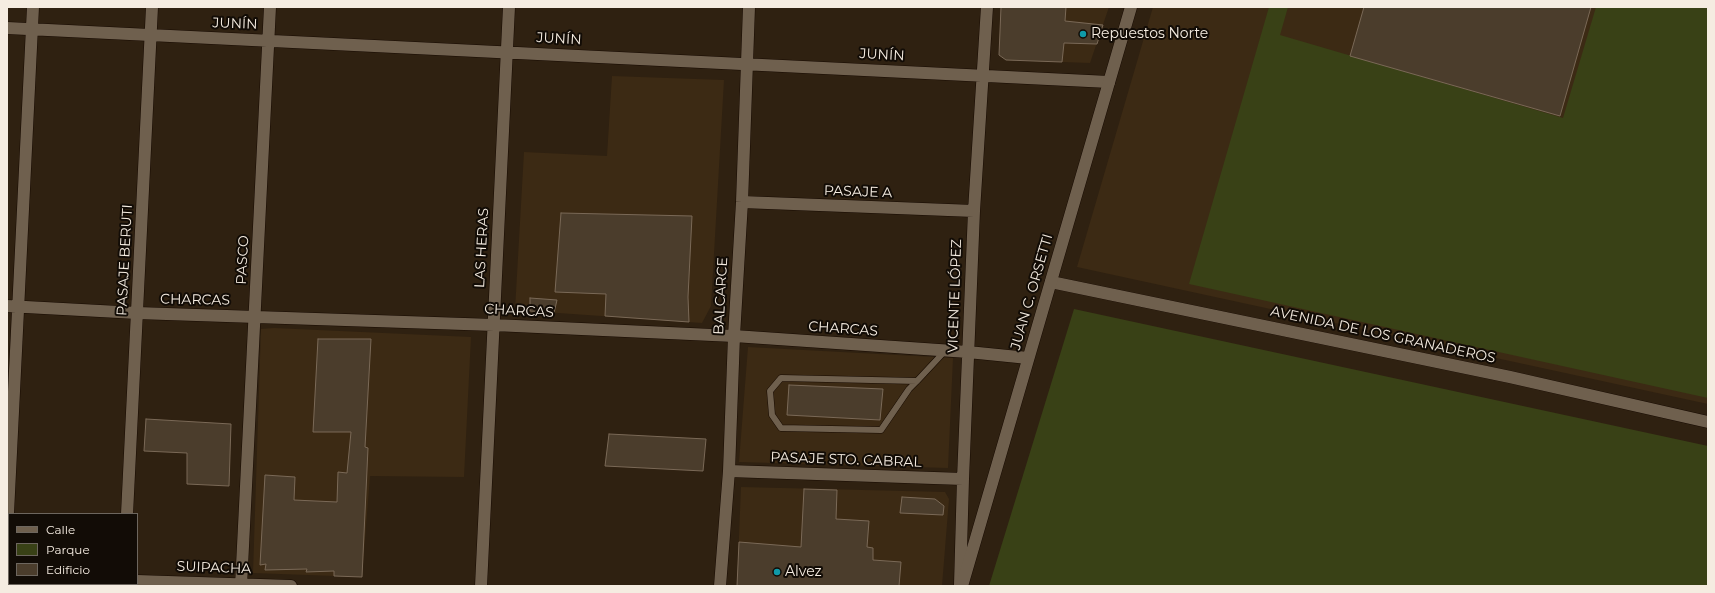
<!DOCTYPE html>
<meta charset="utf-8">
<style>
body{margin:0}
#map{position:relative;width:1715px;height:593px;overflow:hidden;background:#2f2111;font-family:Montserrat,sans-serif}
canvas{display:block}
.frame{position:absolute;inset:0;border:8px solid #f5ece1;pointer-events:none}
.legend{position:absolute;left:8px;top:513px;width:130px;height:72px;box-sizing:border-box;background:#120c06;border:1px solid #6d665e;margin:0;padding:5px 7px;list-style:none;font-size:12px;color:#f5ece1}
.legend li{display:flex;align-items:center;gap:8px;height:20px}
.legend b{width:20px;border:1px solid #6d665e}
</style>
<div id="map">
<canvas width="1715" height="593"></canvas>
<div class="frame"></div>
<ul class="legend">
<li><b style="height:5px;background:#6f604e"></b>Calle</li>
<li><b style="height:11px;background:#394116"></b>Parque</li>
<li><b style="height:11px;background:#4b3d2c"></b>Edificio</li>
</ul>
</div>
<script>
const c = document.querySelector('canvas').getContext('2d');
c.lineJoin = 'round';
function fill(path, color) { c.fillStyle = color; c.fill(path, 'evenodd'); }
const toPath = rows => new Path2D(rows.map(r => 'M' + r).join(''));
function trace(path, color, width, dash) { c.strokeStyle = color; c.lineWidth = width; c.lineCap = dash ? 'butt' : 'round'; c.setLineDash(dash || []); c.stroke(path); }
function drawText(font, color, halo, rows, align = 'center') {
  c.font = font + ' Montserrat,sans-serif'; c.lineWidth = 4; c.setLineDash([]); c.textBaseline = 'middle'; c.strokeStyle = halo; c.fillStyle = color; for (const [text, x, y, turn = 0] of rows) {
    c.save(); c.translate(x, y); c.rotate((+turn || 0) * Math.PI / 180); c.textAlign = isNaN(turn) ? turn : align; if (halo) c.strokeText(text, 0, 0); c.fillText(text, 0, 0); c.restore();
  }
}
fill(toPath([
 [1001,7,1109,7,1090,63,1006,60,999,55],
 [1153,7,1708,7,1708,404,1077,267],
 [612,76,724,80,711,306,702,323,515,310,524,152,607,156],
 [274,328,471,337,464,477,370,476,362,577,253,573,261,329],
 [748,347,953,358,948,468,739,462],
 [741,487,945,492,949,499,942,586,737,586]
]), '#3c2a14');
fill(toPath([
 [1269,7,1288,7,1280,35,1563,118,1596,7,1708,7,1708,398,1189,284],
 [1074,309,1708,446,1708,586,989,586]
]), '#394116');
const building = toPath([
 [1001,7,1066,7,1065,21,1103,25,1097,44,1064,43,1062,62,1006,60,999,55,1001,7],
 [1364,7,1591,7,1560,116,1350,56,1364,7],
 [561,213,692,216,688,297,689,322,605,316,606,294,555,292,561,213],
 [530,298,557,300,554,313,530,311,530,298],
 [318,339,371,339,365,447,368,448,362,577,334,576,334,571,306,572,307,569,265,570,266,564,260,565,265,475,295,477,294,500,337,502,338,472,347,473,351,432,313,432,318,339],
 [789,385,883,389,880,420,787,415,789,385],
 [146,419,231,424,229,486,187,484,187,453,144,451,146,419],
 [609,434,706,439,703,471,605,466,609,434],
 [804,489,837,490,836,519,869,521,867,547,873,548,873,560,901,562,899,586,737,586,739,542,801,547,804,489],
 [902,497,935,499,944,506,943,515,900,513,902,497]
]);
fill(building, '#4b3d2c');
trace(building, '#7a6957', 1);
const lane = toPath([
 [917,381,781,378,770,391,772,415,781,428,881,430,909,389,917,381,945,351]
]);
const street = toPath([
 [7,28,1109,82],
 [742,202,974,211],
 [1051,282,1510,377,1708,422],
 [7,306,137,313,494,325,734,336,968,352,1028,358],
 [729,471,963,479],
 [127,514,152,7],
 [7,533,33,7],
 [7,574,9,574],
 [137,581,291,586],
 [960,585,963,479,974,211,987,7],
 [124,586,124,584],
 [241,586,270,7],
 [481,586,509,7],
 [720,586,729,471,734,336,742,202,749,7]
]);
const secondary = toPath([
 [962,586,1131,7]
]);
trace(lane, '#170a00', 7);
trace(street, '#170a00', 13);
trace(secondary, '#170a00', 13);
trace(lane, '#6f604e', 6);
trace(street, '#6f604e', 12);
trace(secondary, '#6f604e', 12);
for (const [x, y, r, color] of [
 [1083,34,4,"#0f9aa8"],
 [777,572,4,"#0f9aa8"]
]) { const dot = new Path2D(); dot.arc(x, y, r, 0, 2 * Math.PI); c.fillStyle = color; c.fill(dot); trace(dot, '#120c06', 1.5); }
drawText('14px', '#f5ece1', '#120c06', [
 ["JUNÍN",235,24,2],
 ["JUNÍN",559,39,3],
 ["JUNÍN",882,55,3],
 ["PASAJE A",858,192,2],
 ["LAS HERAS",482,248,-87],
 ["PASAJE BERUTI",125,260,-87],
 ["PASCO",243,260,-87],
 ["JUAN C. ORSETTI",1032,292,-74],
 ["BALCARCE",721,296,-87],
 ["VICENTE LÓPEZ",955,296,-88],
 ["CHARCAS",195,300,1],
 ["CHARCAS",519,311,3],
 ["CHARCAS",843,329,4],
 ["AVENIDA DE LOS GRANADEROS",1383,335,12],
 ["PASAJE STO. CABRAL",846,460,2],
 ["SUIPACHA",214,568,2]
]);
drawText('14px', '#f5ece1', '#120c06', [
 ["Repuestos Norte",1091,34],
 ["Alvez",785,572]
], 'left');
</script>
